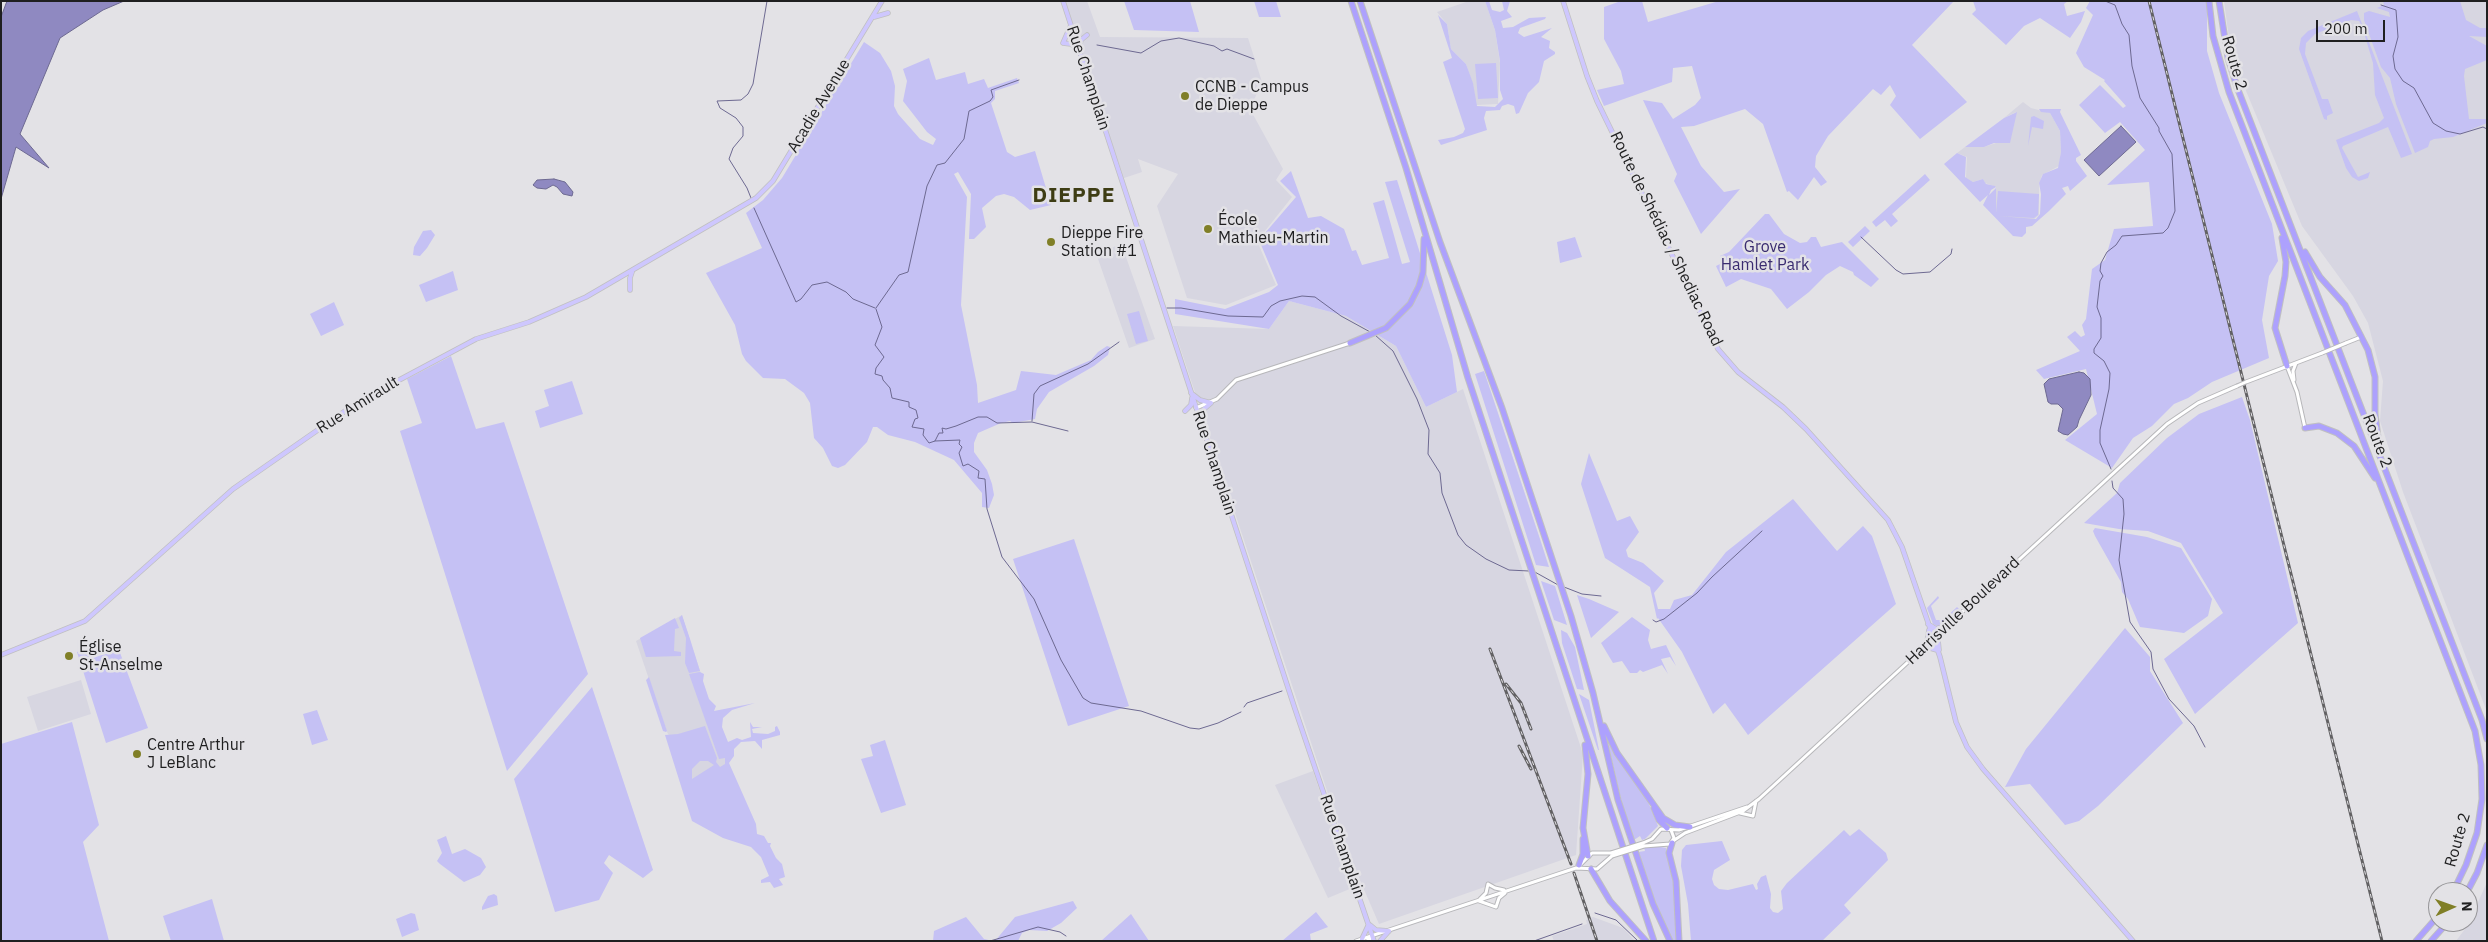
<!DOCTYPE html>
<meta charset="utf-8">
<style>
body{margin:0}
#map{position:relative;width:2488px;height:942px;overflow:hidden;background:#e3e2e6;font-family:"IBM Plex Sans",sans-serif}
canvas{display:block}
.frame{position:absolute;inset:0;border:2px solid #1f1f20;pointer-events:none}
.north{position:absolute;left:2428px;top:882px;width:50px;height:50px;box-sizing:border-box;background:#e3e2e6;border:1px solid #959497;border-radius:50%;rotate:88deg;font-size:14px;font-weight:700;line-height:20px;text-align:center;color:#1f1f20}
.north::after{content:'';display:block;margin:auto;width:18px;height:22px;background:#807f27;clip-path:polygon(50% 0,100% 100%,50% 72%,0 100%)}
.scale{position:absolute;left:2316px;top:20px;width:69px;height:22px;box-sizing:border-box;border:2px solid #1f1f20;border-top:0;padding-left:6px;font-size:15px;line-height:18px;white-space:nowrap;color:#1f1f20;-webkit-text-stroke:4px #e3e2e6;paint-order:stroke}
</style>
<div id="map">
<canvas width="2488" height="942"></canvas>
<div class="frame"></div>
<div class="north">N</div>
<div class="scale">200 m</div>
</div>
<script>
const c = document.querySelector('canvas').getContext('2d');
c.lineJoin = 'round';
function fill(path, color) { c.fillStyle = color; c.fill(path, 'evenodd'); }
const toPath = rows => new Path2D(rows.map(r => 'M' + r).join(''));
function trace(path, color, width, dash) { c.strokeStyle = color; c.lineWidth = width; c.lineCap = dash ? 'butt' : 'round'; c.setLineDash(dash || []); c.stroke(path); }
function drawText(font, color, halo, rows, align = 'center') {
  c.font = font + ' "IBM Plex Sans",sans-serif'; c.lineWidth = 5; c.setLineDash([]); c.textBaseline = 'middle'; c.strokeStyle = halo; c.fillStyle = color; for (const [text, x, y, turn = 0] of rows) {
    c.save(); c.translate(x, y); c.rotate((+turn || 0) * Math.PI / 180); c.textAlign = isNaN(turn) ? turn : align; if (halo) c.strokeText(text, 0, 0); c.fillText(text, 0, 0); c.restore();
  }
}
fill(toPath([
 [1063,1,1087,1,1100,37,1248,38,1262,82,1250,109,1283,169,1276,180,1292,197,1257,241,1276,285,1226,305,1187,298,1157,206,1178,174,1138,159,1142,172,1124,178],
 [1469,1,1485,1,1495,30,1500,63,1498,104,1476,105,1473,85,1466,64,1451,49,1447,24,1437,12],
 [2224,1,2487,1,2487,712,2403,492,2380,421,2383,381,2368,323,2353,296,2302,226,2239,74,2229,38],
 [2023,102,2031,108,2050,113,2060,131,2061,152,2059,166,2042,175,2039,184,2039,215,2033,220,1999,216,1995,211,1996,187,1985,183,1983,179,1973,182,1966,178,1967,157,1957,153,1965,147,1984,147,1996,143,2016,112,2004,118],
 [1121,243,1155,339,1129,348,1097,256],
 [1289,301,1346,316,1396,346,1426,407,1463,389,1583,754,1576,855,1379,924,1346,848,1173,326,1269,329],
 [682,615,701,674,692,680,719,758,725,758,735,787,730,810,707,809,667,732,636,641],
 [81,680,91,714,38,731,27,697],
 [1313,771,1352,888,1328,898,1275,785],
 [2487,882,2487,941,2456,941,2468,925],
 [1593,917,1623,928,1635,941,1554,941,1552,936,1587,924,1586,920]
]), '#d7d6e1');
fill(toPath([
 [1124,1,1190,1,1199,32,1134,30],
 [1254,1,1276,1,1281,17,1259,17],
 [1485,1,1489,1,1492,10,1500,12,1504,10,1502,1,1510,1,1507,11,1512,17,1501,21,1503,28,1513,27,1529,18,1546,17,1545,19,1520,28,1518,33,1524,37,1552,28,1541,37,1550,41,1549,48,1555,52,1555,54,1544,61,1539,82,1528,93,1519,113,1516,114,1514,106,1508,104,1502,106,1500,110,1486,111,1484,118,1487,130,1441,145,1438,140,1454,137,1463,133,1465,129,1443,62,1452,58,1438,15,1447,24,1451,49,1466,64,1473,83,1477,106,1495,107,1503,99,1500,90,1500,61,1495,30],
 [1621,1,1642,1,1648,22,1719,1,1954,1,1912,45,1967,102,1920,139,1890,105,1896,96,1890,85,1881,95,1873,89,1828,136,1816,156,1815,167,1827,182,1821,186,1814,177,1798,200,1789,191,1787,192,1763,124,1745,109,1694,126,1681,127,1701,166,1724,192,1740,189,1701,234,1674,181,1677,174,1643,100,1662,103,1673,119,1695,105,1701,98,1692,66,1673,68,1672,82,1604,106,1597,90,1624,84,1621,71,1604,39,1604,7],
 [1973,1,2068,1,2064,4,2067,16,2085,11,2081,22,2070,38,2040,18,2024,26,2006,45,1972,14,1976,10],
 [2090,1,2207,1,2207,51,2219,93,2272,224,2278,261,2269,276,2262,320,2269,358,2212,382,2188,398,2174,404,2152,426,2133,438,2112,468,2065,440,2097,414,2086,369,2044,379,2036,370,2080,351,2067,337,2075,331,2081,337,2085,335,2082,325,2086,319,2092,269,2105,260,2114,229,2153,226,2149,182,2107,185,2145,150,2120,122,2105,133,2079,105,2100,85,2123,108,2126,106,2104,81,2105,80,2084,67,2076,53,2093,15,2086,8],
 [2383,1,2460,1,2466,20,2480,28,2487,28,2487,37,2469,36,2487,46,2487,60,2465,69,2464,76,2469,119,2487,119,2487,123,2453,137,2434,139,2430,141,2428,147,2415,153,2396,104,2390,78,2381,67,2364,20,2364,13,2369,11,2390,17,2389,12,2377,8,2384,5],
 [2357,11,2412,154,2401,158,2388,127,2343,146,2342,148,2358,177,2370,172,2368,178,2359,181,2352,177,2346,168,2336,140,2379,123,2384,118,2375,95,2373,63,2362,26,2359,21,2351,20,2315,34,2306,43,2305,54,2322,99,2328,99,2333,113,2327,116,2327,120,2324,119,2299,49,2301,38,2308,31],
 [864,42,880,53,891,71,895,86,894,106,898,114,920,139,933,145,936,139,927,132,903,101,907,81,903,69,929,58,936,80,965,72,968,84,984,79,988,88,1017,78,1019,83,995,91,995,99,991,103,1007,152,1015,157,1035,151,1051,205,1030,210,1014,197,1004,194,996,196,982,208,986,227,974,239,969,239,971,194,958,172,954,174,967,197,961,305,977,385,978,403,1016,390,1021,371,1056,375,1091,360,1098,352,1107,346,1110,347,1108,355,1094,366,1049,392,1037,409,1035,419,1013,423,1010,421,1001,423,978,433,974,443,974,452,987,470,992,484,994,495,989,508,982,507,982,493,954,460,915,442,888,435,877,427,873,427,867,442,845,465,838,468,832,466,823,448,814,438,810,403,804,393,785,379,763,378,746,361,742,354,735,325,706,273,762,248,746,213,763,200,782,178],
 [1496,63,1498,98,1478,99,1475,64],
 [2039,109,2061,109,2060,112,2081,155,2076,158,2076,161,2087,176,2070,191,2068,186,2062,188,2066,194,2049,211,2032,226,2026,227,2026,233,2022,237,2013,236,1983,205,1988,195,1980,202,1944,164,1957,153,1966,157,1965,177,1973,182,1983,179,1986,184,1995,186,1996,187,1991,190,1989,195,1996,188,1996,213,1998,191,2039,194,2038,215,2034,218,1999,216,2036,219,2040,214,2041,194,2039,183,2043,174,2058,168,2061,152,2060,131,2050,113,2041,112],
 [2017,112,2010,143,1994,143,1984,147,1965,147,2004,118],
 [2034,116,2044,121,2043,129,2032,127,2028,146,2031,117],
 [1291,171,1308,218,1321,216,1344,229,1352,251,1356,250,1362,265,1389,258,1373,203,1384,200,1402,264,1410,262,1385,182,1397,180,1452,355,1457,392,1426,407,1396,346,1346,316,1289,301,1269,329,1175,314,1175,299,1225,309,1269,292,1278,285,1259,240,1296,197,1280,181],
 [1925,174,1930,180,1892,214,1898,221,1891,227,1885,220,1876,227,1872,222],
 [1765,214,1769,214,1784,234,1800,243,1807,242,1811,237,1816,237,1821,247,1842,242,1879,279,1871,287,1854,275,1853,272,1840,266,1826,275,1809,292,1787,309,1771,289,1741,279,1726,287,1716,266,1722,263,1720,256,1729,252],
 [1865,226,1870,231,1853,247,1848,242],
 [431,230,435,235,427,248,420,256,413,255,414,247,423,231],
 [1575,237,1582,257,1560,263,1557,242],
 [453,271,458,290,426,302,419,285],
 [334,302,344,325,321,336,310,314],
 [1139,311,1148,341,1136,344,1127,314],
 [451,356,476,429,504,422,588,674,507,771,400,431,422,423,407,379],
 [1484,371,1540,539,1549,567,1536,565,1475,374],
 [572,381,583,414,540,428,535,411,549,406,544,390],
 [2242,397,2250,420,2298,623,2195,714,2164,659,2223,613,2181,543,2148,531,2119,529,2084,523,2117,493,2120,483,2167,438,2199,414],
 [1589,453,1617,521,1630,516,1639,532,1626,550,1628,557,1643,563,1664,581,1654,593,1658,609,1670,609,1674,600,1692,595,1726,552,1793,499,1837,551,1863,526,1872,536,1896,604,1748,735,1725,703,1713,714,1682,652,1658,618,1657,619,1650,587,1605,558,1581,484],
 [2095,528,2147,537,2181,548,2212,599,2208,616,2184,633,2140,627,2128,599,2122,592,2121,582,2095,536,2093,531],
 [1074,539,1129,706,1068,726,1013,559],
 [1541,581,1555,586,1567,625,1554,620],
 [1577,595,1589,599,1619,612,1591,638],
 [1938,596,1939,598,1931,606,1936,620,1943,620,1957,607,1960,610,1944,625,1938,627,1933,624,1927,608],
 [682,615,690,639,700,671,689,673,685,663,686,638,679,618],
 [1632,617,1650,630,1648,640,1651,649,1666,645,1676,666,1670,657,1661,659,1668,674,1662,665,1643,672,1640,670,1637,673,1630,673,1622,661,1613,663,1601,643],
 [675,618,679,628,675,629,674,651,681,652,681,656,646,657,640,638],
 [2125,628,2150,657,2150,671,2183,723,2098,806,2079,821,2065,825,2030,784,2005,787,2026,749],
 [1561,630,1567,633,1575,647,1584,690,1577,689,1562,643],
 [88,648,92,658,119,650,148,728,106,743,77,652],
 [700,672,704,674,703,681,709,699,716,706,714,711,755,703,732,710,723,718,722,727,728,742,737,738,742,740,751,737,750,722,753,727,762,727,752,729,753,733,768,734,775,731,775,727,777,726,780,732,780,735,762,740,762,749,755,741,741,742,734,749,734,756,729,763,756,824,757,834,764,836,768,843,771,843,770,846,776,858,782,864,785,877,779,879,783,885,774,888,770,882,761,883,761,880,769,876,761,857,751,847,723,838,692,821,665,735,678,734,705,726,717,758,716,762,720,767,725,764,725,758,719,759,689,674],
 [700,761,708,761,714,765,692,779,692,769],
 [649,677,667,731,666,732,663,731,646,680],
 [592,687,653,870,643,878,609,855,604,863,613,873,599,900,555,912,514,779],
 [1579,694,1589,700,1599,750,1598,750],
 [317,710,328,740,312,745,303,714],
 [72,722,99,825,83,842,109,941,1,941,1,744],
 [1606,735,1647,799,1658,826,1645,839,1642,840,1640,836,1634,840,1638,852,1645,851,1644,847,1655,846,1666,848,1674,886,1678,941,1673,941,1651,893,1624,812],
 [885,740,906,805,881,813,861,759,873,756,870,745],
 [1859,829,1886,853,1888,860,1844,905,1851,913,1822,941,1691,941,1688,904,1681,866,1682,850,1686,845,1722,841,1730,860,1714,870,1712,879,1714,885,1719,889,1728,890,1753,884,1756,890,1758,889,1757,884,1761,877,1766,875,1771,894,1770,908,1773,912,1778,913,1783,909,1781,891,1787,883,1844,830,1850,836],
 [446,836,452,854,465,849,481,858,486,867,480,875,464,882,440,864,437,861,442,853,437,840],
 [494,894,497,896,498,905,482,910,482,907,488,896],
 [212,899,224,941,171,941,163,916],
 [1073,901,1077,908,1061,923,1047,931,1029,930,1022,933,1018,941,995,941,1015,917],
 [1316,912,1328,927,1310,934,1311,941,1282,941],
 [411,913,415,914,419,930,402,937,396,919],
 [1131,914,1149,941,1101,941],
 [966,917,984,939,993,941,933,941,934,931]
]), '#c5c1f4');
const water = toPath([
 [7,1,124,1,103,10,60,38,20,134,49,168,16,147,1,199,1,17,7,1],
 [2121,126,2136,142,2099,176,2084,160,2121,126],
 [554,179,565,182,573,192,572,196,563,194,557,187,553,185,546,189,537,188,533,185,537,180,554,179],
 [2079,372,2084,373,2090,379,2091,395,2079,420,2077,427,2068,435,2063,434,2058,431,2063,409,2058,404,2051,404,2048,402,2044,384,2049,379,2079,372]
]);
fill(water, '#8f89c1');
trace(water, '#6d6991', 1);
trace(toPath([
 [2105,1,2115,5,2122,24,2129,35,2132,66,2140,98,2159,128,2159,131,2172,154,2175,211,2168,228,2163,233,2122,236,2116,245,2107,252,2101,263,2100,271,2103,276,2100,281,2097,307,2101,318,2101,338,2094,349,2094,353,2104,361,2110,373,2109,389,2100,430,2100,443,2111,469],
 [2381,5,2396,10,2398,37,2393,56,2395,69,2403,81,2414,88,2433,123,2446,131,2460,134,2483,127,2487,129],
 [1097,45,1141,53,1161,41,1179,38,1214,46,1222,51,1227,49,1254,59],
 [751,198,747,188,729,159,733,148,743,136,743,127,736,118,720,108,717,101,741,100,748,94,753,84,767,1],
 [754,208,796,302,801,299,812,285,827,282,846,292,853,299,875,308],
 [1861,237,1896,270,1903,274,1930,272,1951,254,1952,249],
 [876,308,899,275,908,272,927,186,937,165,945,163,964,139,969,111,990,101,993,97,991,90,1019,80],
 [1167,308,1181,308,1228,316,1263,317,1271,306,1280,301,1302,296,1315,297,1341,316,1372,333],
 [876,309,882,327,875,345,884,357,876,368,875,374,882,376,883,380,890,388,892,398,909,402,909,407,916,410,918,418,915,419,912,427,924,429,923,435,929,443,935,441,939,433,943,433,942,428,946,429,956,426,978,417,987,417,997,423,1032,422,1068,431],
 [1375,335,1393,351,1417,399,1429,430,1428,454,1440,473,1442,493,1458,535,1466,545,1486,559,1509,570,1529,571],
 [1032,421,1034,394,1040,386,1088,364,1119,342],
 [935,441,960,440,959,444,962,447,959,453,963,466,968,464,979,471,978,478,985,479,987,509,1002,557,1034,599,1061,660,1083,698,1091,703,1141,711,1190,728,1199,729,1218,723,1241,712],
 [2112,481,2113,488,2123,499,2124,514,2119,560,2130,622,2151,652,2153,669,2169,699,2194,726,2205,747],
 [1533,571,1560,586],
 [1564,587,1582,594,1601,596],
 [1653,620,1656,622,1664,619,1697,593,1712,577,1762,531],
 [1244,707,1247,703,1282,691],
 [1595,913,1616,920,1638,941],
 [990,941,1038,927,1060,932,1066,936],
 [1534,941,1582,924]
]), '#6d6991', 1);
const secondary = toPath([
 [2346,343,2361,337],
 [2287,366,2297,392,2305,428],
 [2294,380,2293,371,2296,363],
 [2246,382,2322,353],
 [1196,408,1217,399,1236,380,1350,343],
 [1925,646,2167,424,2198,403,2237,386],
 [1740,813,1753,816,1756,801],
 [1673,841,1685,833,1743,811,1759,799,1920,651],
 [1643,843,1652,839,1661,829,1679,830,1747,807],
 [1644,846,1670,844,1674,838,1671,830],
 [1581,864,1592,853,1611,853],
 [1480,899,1486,893,1488,884,1495,888,1504,890],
 [1479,901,1496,907,1499,898,1505,893],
 [1356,941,1576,868,1597,869,1612,856],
 [1367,941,1372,937]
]);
const primary = toPath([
 [1063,1,1295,709,1374,941],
 [1563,1,1587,76,1597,101,1718,349,1738,372,1783,407,1806,429,1888,520,1902,547,1940,657,1956,722,1967,747,1983,769,2133,941],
 [874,17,888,13],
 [1070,27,1063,43,1071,44,1077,49],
 [1079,48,1081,40,1087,35],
 [630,290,630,278,632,272],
 [1191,393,1200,400,1211,403],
 [1185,411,1191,405,1192,398],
 [1202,422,1204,409,1211,403],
 [1928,624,1936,629,1946,626],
 [1939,650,1938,640,1948,625],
 [1921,651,1930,648,1937,650],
 [1919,652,1927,642,1929,630],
 [1,655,85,621,233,489,358,402,476,339,529,322,586,297,756,198,773,181,882,1],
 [1370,925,1376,930,1389,931],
 [1362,939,1368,926],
 [1380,941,1389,931]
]);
const motorway = toPath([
 [1351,1,1406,168,1468,378,1654,941],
 [1360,1,1440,242,1502,408,1571,616,1593,693,1618,800,1653,904,1670,941],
 [2209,1,2213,36,2229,92,2475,731,2481,765,2482,799,2477,833,2466,865,2453,892],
 [2219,1,2228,58,2237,87,2482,720,2487,739],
 [2282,238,2286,262,2285,276,2275,328,2287,366],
 [2305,252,2320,277,2345,305,2368,350,2375,377,2375,414,2379,445],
 [1350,343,1386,328,1410,304,1419,286,1423,272,1424,239],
 [2305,428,2319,426,2337,433,2354,446,2375,478],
 [1604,726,1617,753,1663,818,1675,825,1690,827],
 [1585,745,1588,774,1583,828,1588,856],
 [1654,808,1659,820,1667,828],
 [1672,843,1669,853,1676,881,1679,941],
 [1579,865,1583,854,1583,839],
 [1591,869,1610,901,1646,941],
 [2467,892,2477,873,2487,845],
 [2416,941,2438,916],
 [2431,941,2448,922]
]);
trace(secondary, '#b7b7ba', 5);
trace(primary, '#c0c0c1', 5.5);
trace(motorway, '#c0c0c1', 7);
trace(secondary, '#fff', 3);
trace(primary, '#cec7fe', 4);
trace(motorway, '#ada1fd', 5);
const rail = toPath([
 [2149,1,2382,941],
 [1490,649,1571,864],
 [1506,684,1521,703,1531,729],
 [1519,746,1531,769],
 [1574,873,1597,941]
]);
trace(rail, '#626163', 3);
trace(rail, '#e3e2e6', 1, [4]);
const secondaryBridge = toPath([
 [2322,353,2346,343],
 [2237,386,2246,382],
 [1611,853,1643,843],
 [1612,856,1644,846]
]);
trace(secondaryBridge, '#b7b7ba', 5, []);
trace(secondaryBridge, '#fff', 3);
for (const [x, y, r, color] of [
 [1185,96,5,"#807f27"],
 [1208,229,5,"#807f27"],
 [1051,242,5,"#807f27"],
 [69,656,5,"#807f27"],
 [137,754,5,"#807f27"]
]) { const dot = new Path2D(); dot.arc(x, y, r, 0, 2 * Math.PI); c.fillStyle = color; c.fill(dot); trace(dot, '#e3e2e6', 2); }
drawText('16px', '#1f1f20', '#e3e2e6', [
 ["Route 2",2234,63,74],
 ["Rue Champlain",1088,78,72],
 ["Acadie Avenue",819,106,-59],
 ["Route de Shédiac / Shediac Road",1666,239,64],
 ["Rue Amirault",358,405,-32],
 ["Route 2",2377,441,69],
 ["Rue Champlain",1214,463,72],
 ["Harrisville Boulevard",1963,611,-43],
 ["Route 2",2458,840,-74],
 ["Rue Champlain",1342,847,71]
]);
drawText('16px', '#1f1f20', '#e3e2e6', [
 ["CCNB - Campus",1195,87],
 ["de Dieppe",1195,105],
 ["École",1218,220],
 ["Mathieu-Martin",1218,238],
 ["Dieppe Fire",1061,233],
 ["Station #1",1061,251],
 ["Église",79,647],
 ["St-Anselme",79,665],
 ["Centre Arthur",147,745],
 ["J LeBlanc",147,763]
], 'left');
drawText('16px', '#3a2c70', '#e3e2e6', [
 ["Grove",1765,247],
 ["Hamlet Park",1765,265]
]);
c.letterSpacing = '1px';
drawText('bold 21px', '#3e3d14', '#e3e2e6', [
 ["DIEPPE",1074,196]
]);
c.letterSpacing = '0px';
</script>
